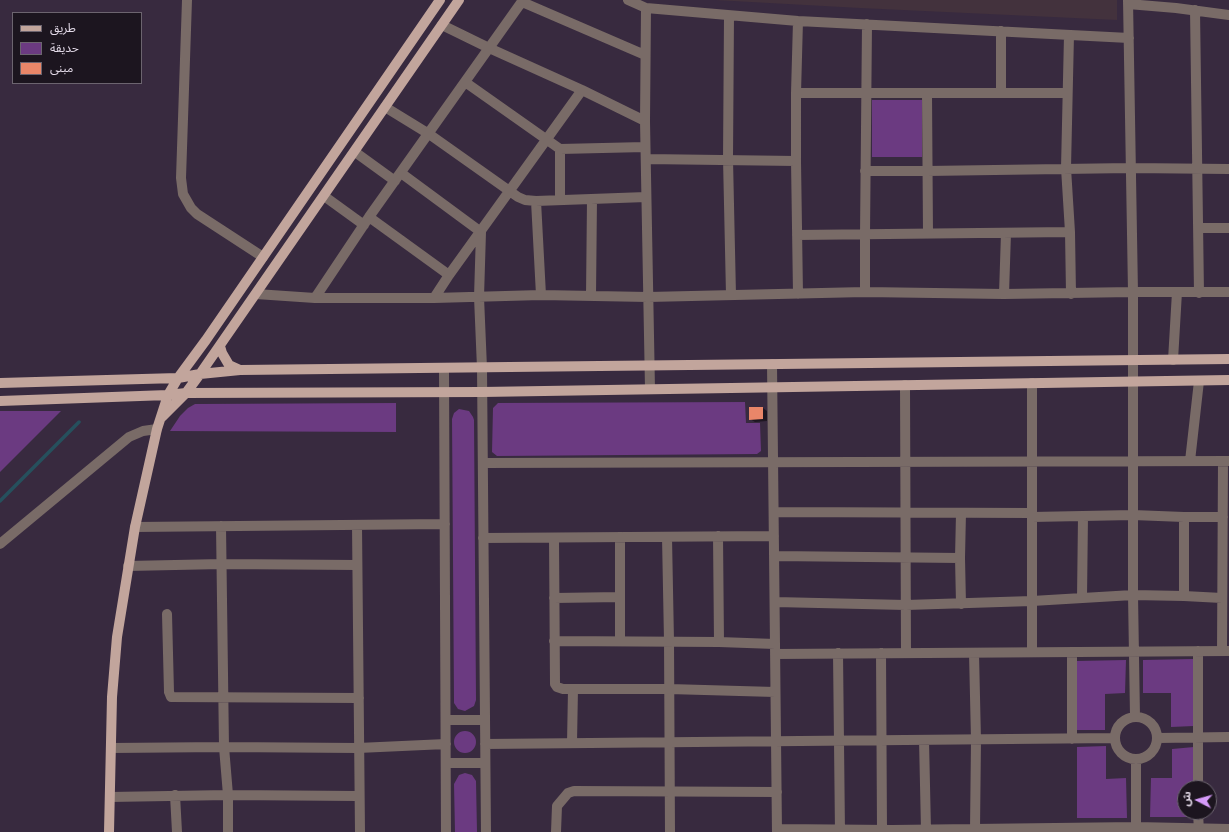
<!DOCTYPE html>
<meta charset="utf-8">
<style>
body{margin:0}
#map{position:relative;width:1229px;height:832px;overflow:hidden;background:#382a3f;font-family:"PT Serif","Noto Sans Arabic",serif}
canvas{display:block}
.legend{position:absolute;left:12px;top:12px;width:130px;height:72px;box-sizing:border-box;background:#1c151f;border:1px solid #6c646f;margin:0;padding:5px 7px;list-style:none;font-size:12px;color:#e3dae8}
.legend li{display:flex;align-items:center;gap:8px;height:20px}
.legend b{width:20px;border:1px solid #6c646f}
.north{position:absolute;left:1177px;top:780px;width:40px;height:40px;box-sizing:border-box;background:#1c151f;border:1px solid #6c646f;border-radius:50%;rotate:276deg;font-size:11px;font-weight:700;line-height:16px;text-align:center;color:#e3dae8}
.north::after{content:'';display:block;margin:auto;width:14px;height:18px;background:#d69bfa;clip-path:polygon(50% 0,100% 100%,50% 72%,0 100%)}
</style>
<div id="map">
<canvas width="1229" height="832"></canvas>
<ul class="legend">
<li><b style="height:5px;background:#c2a59c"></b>طريق</li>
<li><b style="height:11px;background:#6b3a81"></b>حديقة</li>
<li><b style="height:11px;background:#e98669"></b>مبنى</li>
</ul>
<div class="north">ش</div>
</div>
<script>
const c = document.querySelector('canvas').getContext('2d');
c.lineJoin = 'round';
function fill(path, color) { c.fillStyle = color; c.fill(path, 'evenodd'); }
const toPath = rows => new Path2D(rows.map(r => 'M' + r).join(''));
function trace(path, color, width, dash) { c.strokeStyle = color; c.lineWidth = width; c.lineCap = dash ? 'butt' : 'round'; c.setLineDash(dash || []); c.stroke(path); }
fill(toPath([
 [715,0,1117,0,1117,20,860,8]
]), '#43323d');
fill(toPath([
 [872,100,922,100,922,157,872,157],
 [745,402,746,423,760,423,761,451,757,454,497,456,492,452,493,408,498,403],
 [396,403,396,432,170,431,180,416,188,408,195,404],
 [459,409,469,411,473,417,474,420,476,700,474,706,465,711,458,709,454,703,454,700,452,419,454,413],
 [0,411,61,411,0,472],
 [1193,659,1194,726,1171,727,1171,693,1143,693,1143,660],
 [1126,660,1125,693,1105,694,1105,730,1076,730,1076,661],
 '454 742a11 11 0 1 1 22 0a11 11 0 1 1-22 0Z',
 [1106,746,1106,779,1126,778,1127,818,1077,818,1077,747],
 [1194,747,1195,788,1185,788,1185,812,1195,812,1195,817,1150,817,1151,778,1172,778,1172,749],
 [465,773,472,775,476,781,477,832,455,832,454,784,459,775]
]), '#6b3a81');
fill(toPath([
 [763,408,767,411,767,421,755,422,750,419]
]), '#0007');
trace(toPath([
 [0,501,79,422]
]), '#26505d', 3.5);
fill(toPath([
 [749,407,763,407,763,419,749,420]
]), '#e98669');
trace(toPath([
 [187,0,181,178,183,194,191,208,197,214,263,257],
 [628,0,646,8,645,121,650,389],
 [1128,0,1133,292,1133,595,1135,716],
 [522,2,645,55],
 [1128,4,1176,8,1229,15],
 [646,8,798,21,1129,38],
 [1195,10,1199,293],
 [729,16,728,159,731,295],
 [442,25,489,48,582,90,645,121],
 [1069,35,1066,168,1070,232,1071,294],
 [465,82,560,149],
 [796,93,1067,93],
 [1001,93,1001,31],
 [927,94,928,233],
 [385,107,429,134,518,197,525,200,536,201,646,197],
 [355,152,395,181],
 [646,159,796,161],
 [865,171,927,171,1130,168,1229,169],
 [401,173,481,232,479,297,482,368,486,832],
 [324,196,364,225],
 [560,200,560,149,645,147],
 [536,201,541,295],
 [369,217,449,275],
 [1199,228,1229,228],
 [797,235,1070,232],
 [865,292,865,234,867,24],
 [256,294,315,298,434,298,541,295,648,297,865,292,1004,294,1133,292,1229,292],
 [798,294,796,161,796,93,798,21],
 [1004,294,1006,233],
 [591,296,592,199],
 [315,298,369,217,523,0],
 [434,298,449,275,582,90],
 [1173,360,1177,292],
 [772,364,777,832],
 [444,369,446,832],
 [905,385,906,653],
 [1190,461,1199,381],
 [483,463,1229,461],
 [774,512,1031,513],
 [1032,517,1133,515,1184,517,1223,517],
 [1184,517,1184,596],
 [357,525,360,832],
 [221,526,224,747,358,748,446,744],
 [135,527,445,524],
 [718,536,719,642],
 [667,537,669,641,670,832],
 [483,538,774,536],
 [554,538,555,684,557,687,563,689,669,689,775,692],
 [0,544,129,437,143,431,157,429],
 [774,556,960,558,961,604],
 [960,558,961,513],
 [128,566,222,564,357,565],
 [554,598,620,597],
 [1082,598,1083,516],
 [775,602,906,605,1032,601,1133,595,1184,596,1222,598],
 [167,614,169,692,171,697,359,698],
 [554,641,719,642,775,644],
 [620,641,620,537],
 [1198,651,1198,788],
 [1222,651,1223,461],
 [1032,652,1032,383],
 [1072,652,1072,739],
 [838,653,840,832],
 [881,653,882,830],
 [974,653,976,740,975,829],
 [775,654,1229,651],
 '1115 738a21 21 0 1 1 42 0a21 21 0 1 1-42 0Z',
 [446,720,484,720],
 [1158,738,1229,737],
 [924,740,926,830],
 [572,743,573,689],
 [485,744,1115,738],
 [111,748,224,747,228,795,228,832],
 [446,763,485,763],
 [175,795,177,832],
 [110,797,228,795,358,796],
 [1198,812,1199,832],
 [777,829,892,830,1136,827,1229,829],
 [556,832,557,806,568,793,574,791,777,792],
 [1136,832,1136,759]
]), '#796b67', 10);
trace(toPath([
 [220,346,222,353,229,365,240,370],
 [0,383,178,378,200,374,240,370,1229,359],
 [0,401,168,395,186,393,482,392,1229,380],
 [162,417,186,393,200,374,459,0],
 [109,832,112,697,117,637,135,527,157,429,168,395,178,378,206,340,440,0]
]), '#c2a59c', 10);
</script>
